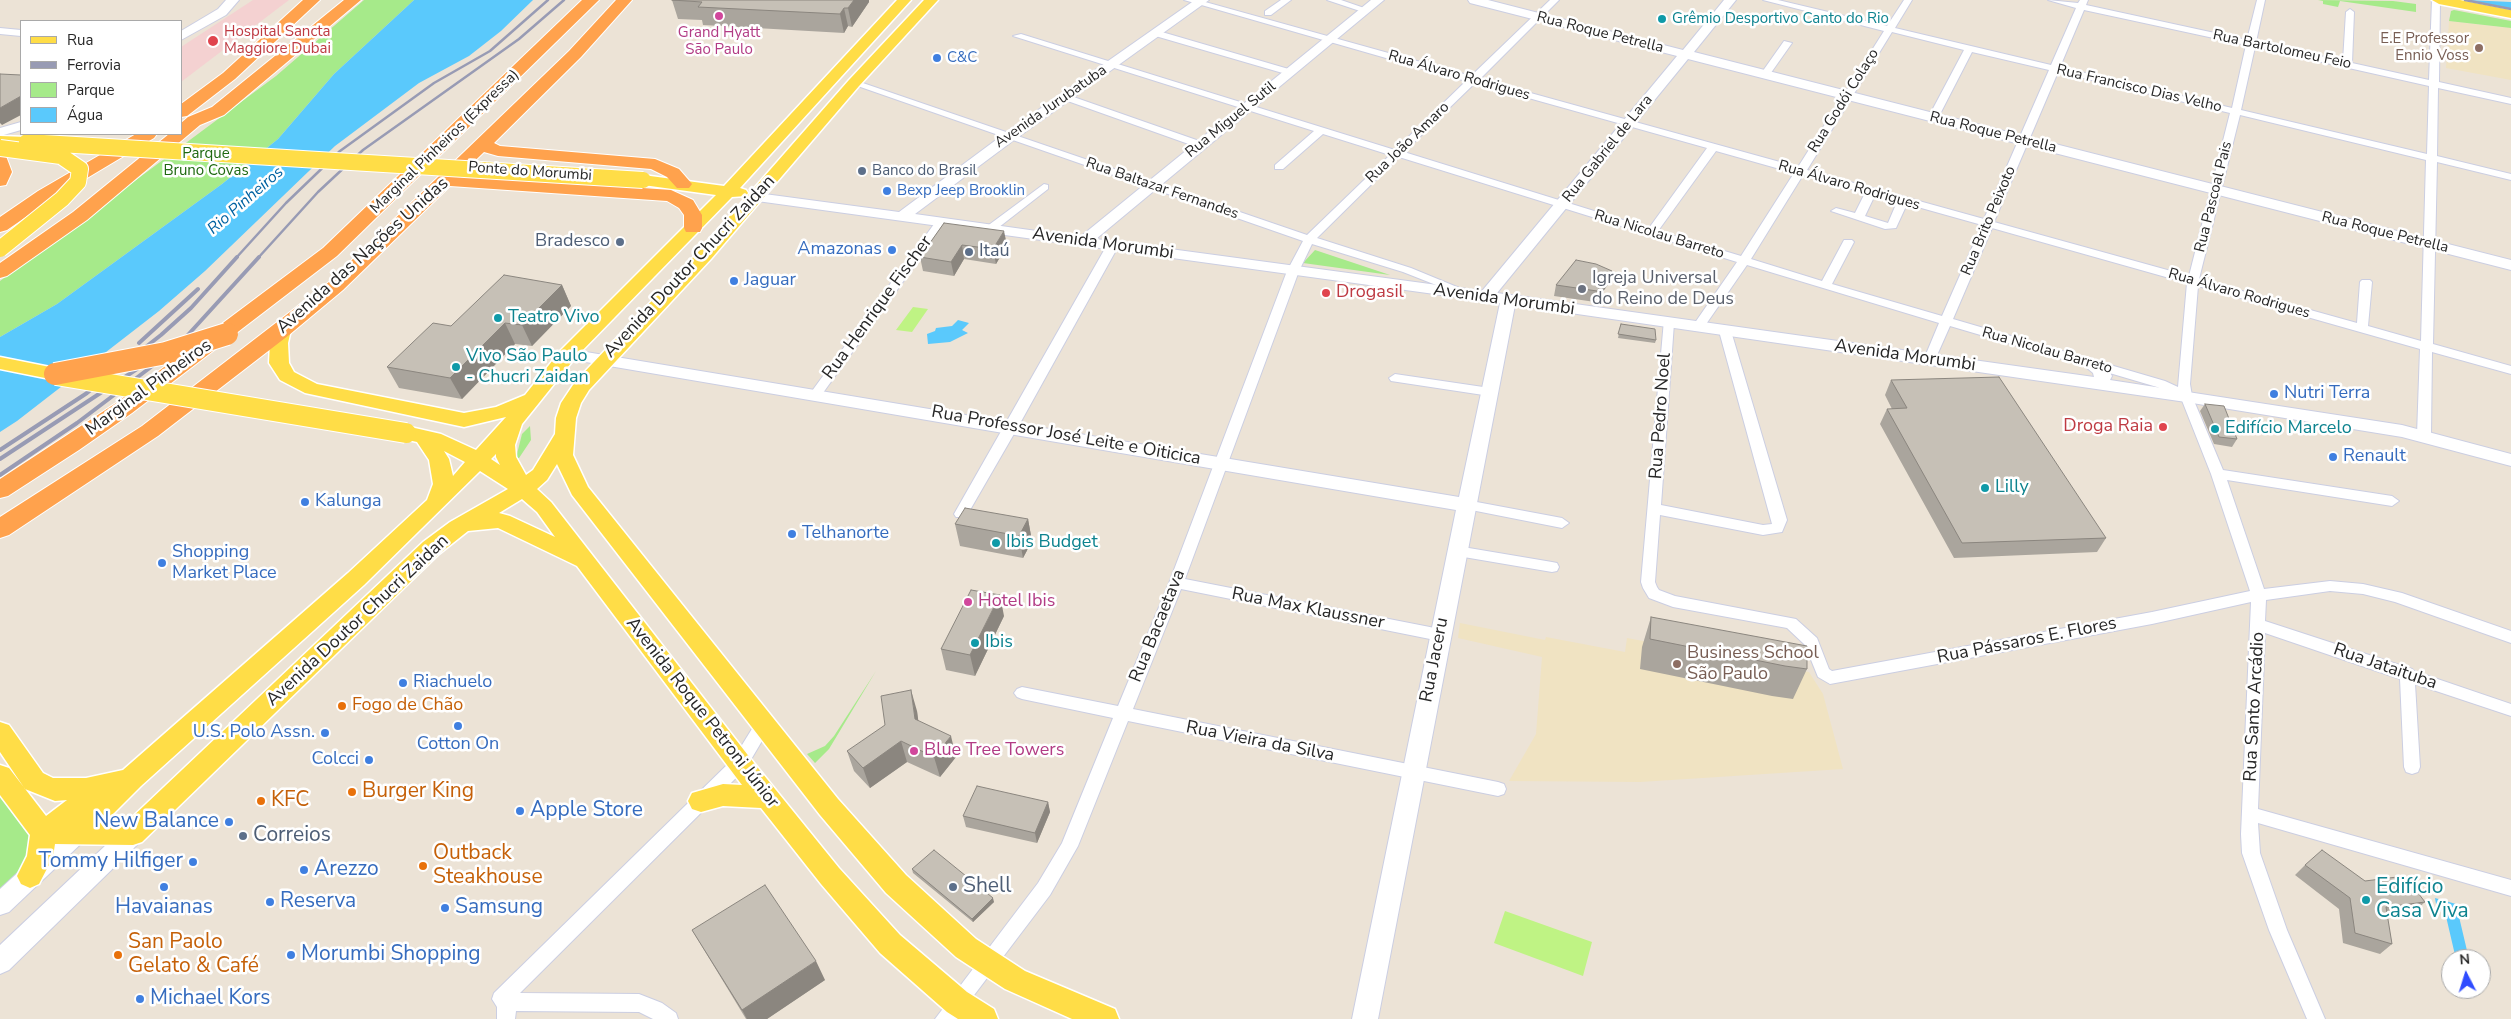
<!DOCTYPE html>
<meta charset="utf-8">
<style>
body{margin:0}
#map{position:relative;width:2511px;height:1019px;overflow:hidden;background:#ece3d6;font-family:"Nunito Sans",sans-serif}
canvas{display:block}
.legend{position:absolute;left:20px;top:20px;width:162px;height:115px;box-sizing:border-box;background:#fff;border:1px solid #a9a9a9;margin:0;padding:6px 9px;list-style:none;font-size:15px;color:#272727}
.legend li{display:flex;align-items:center;gap:10px;height:25px}
.legend b{width:25px;border:1px solid #a9a9a9}
.north{position:absolute;left:2441px;top:949px;width:50px;height:50px;box-sizing:border-box;background:#fff;border:1px solid #a9a9a9;border-radius:50%;rotate:355deg;font-size:14px;font-weight:700;line-height:20px;text-align:center;color:#272727}
.north::after{content:'';display:block;margin:auto;width:18px;height:22px;background:#2f4cff;clip-path:polygon(50% 0,100% 100%,50% 72%,0 100%)}
</style>
<div id="map">
<canvas width="2511" height="1019"></canvas>
<ul class="legend">
<li><b style="height:6px;background:#ffdd47"></b>Rua</li>
<li><b style="height:6px;background:#989bb4"></b>Ferrovia</li>
<li><b style="height:14px;background:#a6ea8a"></b>Parque</li>
<li><b style="height:14px;background:#5ac9fc"></b>Água</li>
</ul>
<div class="north">N</div>
</div>
<script>
const c = document.querySelector('canvas').getContext('2d');
c.lineJoin = 'round';
function fill(path, color) { c.fillStyle = color; c.fill(path, 'evenodd'); }
const toPath = rows => new Path2D(rows.map(r => 'M' + r).join(''));
function trace(path, color, width, dash) { c.strokeStyle = color; c.lineWidth = width; c.lineCap = dash ? 'butt' : 'round'; c.setLineDash(dash || []); c.stroke(path); }
function drawText(font, color, halo, rows, align = 'center') {
  c.font = font + ' "Nunito Sans",sans-serif'; c.lineWidth = 5; c.setLineDash([]); c.textBaseline = 'middle'; c.strokeStyle = halo; c.fillStyle = color; for (const [text, x, y, turn = 0] of rows) {
    c.save(); c.translate(x, y); c.rotate((+turn || 0) * Math.PI / 180); c.textAlign = isNaN(turn) ? turn : align; if (halo) c.strokeText(text, 0, 0); c.fillText(text, 0, 0); c.restore();
  }
}
fill(toPath([
 [2449,21,2511,28,2511,80,2446,68],
 [1460,623,1545,640,1546,637,1625,652,1627,638,1809,672,1823,694,1843,769,1640,782,1509,781,1536,734,1542,657,1458,638]
]), '#f0e3c2');
fill(toPath([
 [253,0,289,0,181,82,181,47]
]), '#f4d1d1');
fill(toPath([
 [364,0,414,0,334,74,278,139,222,184,57,304,0,337,0,281,276,76],
 [2318,0,2393,1,2416,4,2416,12,2340,1,2338,7,2323,4,2323,1],
 [2454,10,2511,21,2511,28,2449,21,2451,11],
 [1315,250,1390,275,1303,263],
 [530,426,531,440,519,458,516,458,522,434],
 [876,671,829,749,815,763,807,754,825,746,834,736],
 [0,797,34,842,19,876,0,894]
]), '#a6ea8a');
fill(toPath([
 [913,307,928,309,912,332,896,330],
 [1505,911,1592,942,1583,976,1494,943]
]), '#bff384');
fill(toPath([
 [414,0,533,0,501,31,469,56,419,83,335,146,205,271,159,311,17,421,0,432,0,337,57,304,222,184,278,139,334,74],
 [958,320,969,323,962,330,968,333,950,342,928,344,927,334,935,331,936,328,952,326],
 [2435,898,2456,904,2469,959,2455,955,2445,912,2437,910]
]), '#5ac9fc');
fill(toPath([
 [2467,0,2511,2,2511,12,2469,3,2467,0]
]), '#5ac9fc');
const street = toPath([
 [1184,0,1198,0,1471,76,1550,0,1559,0,1480,79,1798,167,1884,31,1763,0,1778,0,1887,26,1904,0,1912,0,1895,28,2051,65,2076,8,2048,0,2078,3,2080,0,2088,0,2086,5,2247,40,2257,0,2265,0,2256,42,2343,61,2346,12,2350,9,2354,12,2352,63,2429,80,2432,0,2440,0,2439,82,2511,98,2511,104,2438,88,2437,156,2511,174,2511,180,2437,162,2433,344,2511,366,2511,374,2432,352,2431,435,2429,438,2419,438,2417,435,2420,349,2198,286,2190,384,2192,396,2223,470,2392,496,2399,501,2392,506,2227,480,2264,589,2330,581,2363,584,2402,593,2511,631,2511,643,2395,602,2363,594,2330,591,2266,600,2265,621,2412,669,2414,671,2511,704,2511,716,2415,684,2420,767,2418,772,2412,774,2406,772,2404,767,2400,679,2265,633,2258,809,2511,880,2511,896,2258,823,2260,853,2287,930,2325,1019,2307,1019,2269,930,2242,853,2241,834,2251,602,2152,624,1830,684,1818,677,1805,645,1787,628,1673,607,1649,598,1643,588,1641,582,1664,320,1668,319,1674,323,1661,505,1763,525,1772,524,1719,331,1725,327,1731,331,1787,520,1782,532,1763,535,1660,515,1655,582,1657,587,1659,590,1675,596,1796,619,1817,638,1829,669,1832,671,2152,612,2250,591,2211,474,2181,398,2157,387,1950,326,1934,362,1926,362,1924,359,1939,323,1747,265,1702,330,1694,330,1692,327,1737,262,1399,157,1317,238,1411,268,1474,294,1472,296,1464,296,1403,272,1312,244,1299,271,1185,579,1440,629,1445,631,1447,635,1445,639,1440,641,1181,589,1133,709,1498,782,1504,784,1506,789,1504,794,1498,796,1128,721,1078,846,1050,895,956,1019,935,1019,1038,883,1062,843,1113,718,1022,699,1017,697,1014,693,1017,689,1022,687,1118,706,1169,583,1287,271,1303,241,849,83,857,81,1307,235,1390,155,1323,134,1283,169,1275,169,1275,165,1314,131,1013,36,1021,34,1395,150,1466,81,1184,0],
 [2084,10,2246,45,2232,108,2060,67,2084,10],
 [1892,32,1964,50,1928,118,1933,121,1938,118,1972,52,2049,70,1984,219,1807,170,1892,32],
 [2255,47,2429,86,2427,154,2241,110,2255,47],
 [2058,72,2230,113,2189,276,1994,222,2058,72],
 [1475,83,1707,148,1649,228,1404,152,1475,83],
 [2240,115,2426,160,2421,341,2368,326,2372,282,2370,280,2362,280,2360,282,2357,323,2199,279,2240,115],
 [1716,151,1794,173,1741,256,1658,231,1716,151],
 [1803,175,1865,193,1855,213,1836,208,1831,211,1885,229,1896,228,1907,204,1982,225,1942,316,1832,284,1854,242,1852,240,1844,240,1822,281,1751,259,1803,175],
 [1875,195,1897,202,1888,223,1865,216,1875,195],
 [1992,228,2187,283,2178,387,2165,381,1953,319,1992,228],
 [1281,0,1291,0,1271,15,1265,15,1265,11,1281,0],
 [1327,0,1341,0,1370,10,1366,13,1327,0],
 [0,28,21,30,21,36,0,34,0,28],
 [1155,30,1292,70,1294,72,1286,74,1152,35,1150,33,1155,30],
 [1784,41,1792,43,1768,77,1762,77,1760,75,1784,41],
 [1065,94,1205,143,1206,145,1205,147,1197,147,1062,99,1062,95,1065,94],
 [1044,184,1048,185,1048,189,994,231,986,231,986,227,1044,184],
 [941,219,946,222,820,397,812,397,810,394,812,391,937,220,941,219],
 [1113,242,1119,245,1018,427,966,517,956,517,954,514,1107,245,1113,242],
 [1395,374,1490,388,1496,392,1490,396,1391,381,1389,378,1395,374],
 [1466,500,1562,518,1569,523,1562,528,1461,508,1459,505,1461,502,1466,500],
 [1457,546,1552,562,1557,563,1559,567,1557,571,1552,572,1452,555,1450,551,1452,547,1457,546],
 [764,718,770,719,772,724,746,768,520,993,639,994,662,1003,676,1013,678,1019,653,1019,639,1012,516,1011,515,1019,497,1019,497,1007,492,999,494,993,734,758,758,719,764,718]
]);
const secondary = toPath([
 [226,0,239,0,226,15,181,40,181,31,218,9,226,0],
 [1195,0,1209,0,1014,140,915,214,1080,237,1371,0,1384,0,1096,239,1482,291,1677,56,1470,3,1468,0,1488,0,1683,50,1724,0,1736,0,1694,52,2511,260,2511,270,1688,59,1497,293,2094,377,2093,373,2081,363,2083,359,2089,358,2105,365,2112,376,2110,380,2402,425,2511,454,2511,466,2402,437,2186,402,1515,305,1378,1019,1352,1019,1456,510,568,359,562,358,560,354,562,350,568,349,1459,497,1500,303,757,201,750,197,757,193,899,212,1004,134,1195,0],
 [21,122,21,130,0,136,0,128,21,122],
 [78,822,86,825,90,832,86,839,9,912,0,915,0,889,70,825,78,822],
 [133,824,141,827,145,834,141,841,9,970,0,974,0,945,125,827,133,824]
]);
const primary = toPath([
 [897,0,911,0,740,188,746,190,748,193,746,196,732,197,575,358,522,424,515,445,516,457,526,475,533,470,555,434,556,418,561,403,575,382,699,251,849,80,924,0,938,0,859,86,711,259,589,390,581,403,576,418,573,455,588,487,838,799,906,875,976,939,1025,971,1115,1009,1119,1019,1072,1019,1005,989,956,957,886,893,820,815,572,495,557,464,547,480,537,489,551,502,754,763,839,868,900,935,967,992,994,1009,998,1019,958,1019,947,1012,880,953,821,884,761,808,723,806,701,812,692,809,688,801,692,793,723,784,742,785,577,566,498,528,468,531,439,554,142,842,133,845,55,844,53,857,39,884,30,888,21,884,17,876,27,856,30,835,0,795,0,765,9,768,46,816,67,800,55,801,25,789,0,752,0,722,9,725,43,773,53,778,86,778,123,770,348,573,427,500,433,484,429,460,417,442,399,438,396,433,399,428,406,426,441,434,476,450,506,417,464,427,305,393,280,380,269,363,270,343,275,326,282,324,289,326,291,330,288,343,289,363,294,372,317,384,464,413,496,407,525,395,561,350,716,195,643,185,637,183,635,180,637,177,643,175,724,186,897,0],
 [444,451,465,462,453,476,449,459,444,451],
 [496,454,496,457,500,465,491,459,496,454],
 [480,471,508,489,450,522,423,542,127,822,105,822,141,786,364,585,480,471],
 [522,499,537,512,555,537,510,516,499,513,522,499],
 [2432,0,2460,0,2511,10,2511,18,2439,4,2432,0],
 [0,136,27,137,35,142,27,147,0,146,0,136],
 [0,357,55,368,62,370,65,374,62,378,55,380,0,369,0,357]
]);
const highway = toPath([
 [303,0,320,0,235,79,187,116,181,117,181,104,223,73,303,0],
 [344,0,361,0,224,115,200,125,87,220,7,276,0,278,0,263,73,212,169,134,181,134,181,123,188,117,212,107,344,0],
 [582,0,599,0,337,256,132,413,79,450,8,496,0,498,0,479,116,403,323,248,582,0],
 [616,0,632,0,581,57,494,143,500,146,655,159,679,169,692,184,689,188,677,188,667,177,651,169,498,156,484,152,460,175,671,190,693,200,702,215,702,228,700,232,686,232,684,228,684,215,679,208,667,201,450,186,343,290,289,335,158,436,9,535,0,538,0,517,142,426,329,282,569,51,616,0],
 [136,134,157,134,154,138,52,199,7,230,0,232,0,217,38,191,136,134],
 [0,155,6,156,12,172,6,185,0,186,0,155]
]);
trace(street, '#cbcee2', 2);
trace(secondary, '#cbcee2', 2);
trace(primary, '#fff', 3);
trace(highway, '#fff', 2);
fill(street, '#fff');
fill(secondary, '#fff');
fill(primary, '#ffdd47');
fill(highway, '#ffa24d');
trace(toPath([
 [2465,0,2511,9],
 [236,258,286,203,340,151,434,83,490,51,548,0],
 [258,258,318,192,363,150,519,39,564,0]
]), '#989bb4', 2.5);
trace(toPath([
 [139,343,198,289],
 [0,450,87,393,161,335,191,308,237,257],
 [0,459,137,369],
 [0,475,77,423,176,348,259,257]
]), '#989bb4', 4);
const primaryBridgeFar1 = toPath([
 [27,142,643,180],
 [0,148,61,156,80,169,78,182,62,199,0,249]
]);
const primaryBridge = toPath([
 [56,375,406,433]
]);
const highwayBridge = toPath([
 [55,374,166,353,227,334]
]);
trace(primaryBridgeFar1, '#fff', 18, []);
trace(primaryBridge, '#fff', 22, []);
trace(highwayBridge, '#fff', 24, []);
trace(primaryBridgeFar1, '#ffdd47', 16);
trace(primaryBridge, '#ffdd47', 20);
trace(highwayBridge, '#ffa24d', 22);
fill(toPath([
 [672,0,869,0,869,2,852,27,848,26,844,33,703,25,702,20,678,19],
 [944,223,1007,245,996,264,964,259,954,276,923,271,920,257],
 [1610,282,1595,302,1554,296,1556,285],
 [562,285,571,306,532,346,515,344,462,399,399,388,387,367,451,326],
 [1621,324,1656,340,1655,343,1618,338],
 [1891,380,2106,538,2097,552,1954,558,1880,424,1887,409,1892,409,1885,395],
 [2205,404,2237,439,2232,447,2214,444,2200,411],
 [1028,519,1032,541,1023,558,960,546,955,524],
 [1004,616,975,676,946,670,941,649],
 [1651,617,1807,669,1793,699,1772,696,1640,669,1642,647],
 [917,711,918,721,956,757,940,777,907,762,870,788,854,771,847,751],
 [1048,802,1050,812,1037,843,966,827,963,816],
 [2305,865,2365,881,2425,902,2414,912,2387,916,2392,944,2380,954,2343,943,2339,909,2295,875],
 [912,869,994,902,973,922,913,873],
 [692,930,825,980,767,1019,746,1019]
]), '#aaa59d');
fill(toPath([
 [854,0,869,0,869,2,852,27,848,8],
 [844,8,848,26,844,33,840,14],
 [21,96,21,115,2,125,0,123,0,108],
 [1004,231,1007,245,996,264,993,249],
 [962,245,964,259,954,276,951,262],
 [1612,271,1610,282,1595,302,1597,291],
 [562,285,571,306,532,346,522,325],
 [505,323,515,344,462,399,450,378],
 [1028,519,1032,541,1023,558,1019,536],
 [1000,595,1004,616,975,676,970,655],
 [911,690,917,711,921,740,915,719],
 [951,736,956,757,940,777,934,757],
 [901,741,907,762,870,788,863,768],
 [1048,802,1050,812,1037,843,1035,833],
 [993,898,994,902,973,922,972,919],
 [816,961,825,980,767,1019,747,1019,742,1010]
]), '#8b867f');
const building = toPath([
 [672,0,854,0,848,8,844,8,840,14,698,7,702,2,672,0],
 [0,74,21,75,21,96,0,108,0,74],
 [944,223,1004,231,993,249,962,245,951,262,920,257,944,223],
 [1576,260,1596,264,1612,271,1597,291,1556,285,1576,260],
 [504,275,562,285,522,325,505,323,450,378,387,367,433,323,451,326,504,275],
 [1621,324,1655,329,1656,340,1618,334,1621,324],
 [1999,377,2106,538,1962,543,1887,409,1907,408,1891,380,1999,377],
 [2205,404,2224,406,2237,439,2219,437,2205,404],
 [965,508,1028,519,1019,536,955,524,965,508],
 [971,590,1000,595,970,655,941,649,971,590],
 [1651,617,1807,646,1807,669,1785,666,1650,639,1651,617],
 [911,690,915,719,951,736,934,757,901,741,863,768,847,751,885,725,881,696,911,690],
 [977,786,1048,802,1035,833,963,816,977,786],
 [934,850,993,898,972,919,912,869,934,850],
 [2322,850,2365,881,2405,876,2425,902,2386,907,2392,944,2355,933,2350,898,2305,865,2322,850],
 [765,885,816,961,742,1010,692,930,765,885]
]);
fill(building, '#c6c0b6');
trace(building, '#8b867f', 1);
for (const [x, y, r, color] of [
 [719,16,5,"#d1479c"],
 [1662,19,5,"#0f9aa8"],
 [213,41,6,"#e0444e"],
 [2479,48,5,"#8d6e63"],
 [937,58,5,"#3f7fe0"],
 [862,171,5,"#5c6f8a"],
 [887,191,5,"#3f7fe0"],
 [620,242,5,"#5c6f8a"],
 [892,250,5,"#3f7fe0"],
 [969,252,5,"#5c6f8a"],
 [734,281,5,"#3f7fe0"],
 [1582,289,5,"#6b7280"],
 [1326,293,5,"#e0444e"],
 [498,318,5,"#0f9aa8"],
 [456,367,5,"#0f9aa8"],
 [2274,394,5,"#3f7fe0"],
 [2163,427,5,"#e0444e"],
 [2215,429,5,"#0f9aa8"],
 [2333,457,5,"#3f7fe0"],
 [1985,488,5,"#0f9aa8"],
 [305,502,5,"#3f7fe0"],
 [792,534,5,"#3f7fe0"],
 [996,543,5,"#0f9aa8"],
 [162,563,5,"#3f7fe0"],
 [968,602,5,"#d1479c"],
 [975,643,5,"#0f9aa8"],
 [1677,664,5,"#8d6e63"],
 [403,683,5,"#3f7fe0"],
 [342,706,5,"#e8710a"],
 [458,726,5,"#3f7fe0"],
 [325,733,5,"#3f7fe0"],
 [914,751,5,"#d1479c"],
 [369,760,5,"#3f7fe0"],
 [352,792,5,"#e8710a"],
 [261,801,5,"#e8710a"],
 [520,811,5,"#3f7fe0"],
 [229,822,5,"#3f7fe0"],
 [243,836,5,"#5c6f8a"],
 [193,862,5,"#3f7fe0"],
 [423,866,5,"#e8710a"],
 [304,870,5,"#3f7fe0"],
 [164,887,5,"#3f7fe0"],
 [953,887,5,"#5c6f8a"],
 [2366,900,5,"#0f9aa8"],
 [270,902,5,"#3f7fe0"],
 [445,908,5,"#3f7fe0"],
 [118,955,5,"#e8710a"],
 [291,955,5,"#3f7fe0"],
 [140,999,5,"#3f7fe0"]
]) { const dot = new Path2D(); dot.arc(x, y, r, 0, 2 * Math.PI); c.fillStyle = color; c.fill(dot); trace(dot, '#fff', 2); }
drawText('15px', '#0d838f', '#fff', [
 ["Grêmio Desportivo Canto do Rio",1672,19]
], 'left');
drawText('15px', '#be3a42', '#fff', [
 ["Hospital Sancta",224,32],
 ["Maggiore Dubai",224,49]
], 'left');
drawText('15px', '#b23c85', '#fff', [
 ["Grand Hyatt",719,33],
 ["São Paulo",719,50]
]);
drawText('15px', '#272727', '#fff', [
 ["Rua Roque Petrella",1600,33,14],
 ["Rua Bartolomeu Feio",2282,50,12],
 ["Rua Álvaro Rodrigues",1459,76,16],
 ["Rua Francisco Dias Velho",2139,89,13],
 ["Rua Godói Colaço",1844,101,-58],
 ["Avenida Jurubatuba",1051,107,-35],
 ["Rua Miguel Sutil",1231,120,-39],
 ["Rua Roque Petrella",1993,133,14],
 ["Marginal Pinheiros (Expressa)",445,142,-44],
 ["Rua João Amaro",1408,143,-44],
 ["Rua Gabriel de Lara",1608,149,-51],
 ["Ponte do Morumbi",530,172,4],
 ["Rua Álvaro Rodrigues",1849,186,16],
 ["Rua Baltazar Fernandes",1162,189,19],
 ["Rua Pascoal Pais",2214,197,-76],
 ["Rua Brito Peixoto",1989,221,-67],
 ["Rua Roque Petrella",2385,233,14],
 ["Rua Nicolau Barreto",1659,235,17],
 ["Rua Álvaro Rodrigues",2239,294,16],
 ["Rua Nicolau Barreto",2047,351,16]
]);
drawText('15px', '#785e54', '#fff', [
 ["E.E Professor",2469,39],
 ["Ennio Voss",2469,56]
], 'right');
drawText('15px', '#366cbe', '#fff', [
 ["C&C",947,58],
 ["Bexp Jeep Brooklin",897,191]
], 'left');
drawText('15px', '#1f6911', '#fff', [
 ["Parque",206,154],
 ["Bruno Covas",206,171]
]);
drawText('15px', '#4e5e75', '#fff', [
 ["Banco do Brasil",872,171]
], 'left');
drawText('italic 16px', '#0062a1', '#fff', [
 ["Rio Pinheiros",246,201,-41]
]);
drawText('18px', '#4e5e75', '#fff', [
 ["Bradesco",610,242],
 ["Itaú",979,252,"left"]
], 'right');
drawText('18px', '#272727', '#fff', [
 ["Avenida Morumbi",1103,244,8],
 ["Avenida das Nações Unidas",363,256,-42],
 ["Avenida Doutor Chucri Zaidan",690,267,-47],
 ["Avenida Morumbi",1504,300,8],
 ["Rua Henrique Fischer",878,308,-54],
 ["Avenida Morumbi",1905,356,8],
 ["Marginal Pinheiros",149,388,-36],
 ["Rua Pedro Noel",1661,416,-86],
 ["Rua Professor José Leite e Oiticica",1066,436,10],
 ["Rua Max Klaussner",1308,609,11],
 ["Avenida Doutor Chucri Zaidan",358,621,-43],
 ["Rua Bacaetava",1158,626,-68],
 ["Rua Pássaros E. Flores",2027,641,-11],
 ["Rua Jaceru",1435,660,-79],
 ["Rua Jataituba",2385,667,19],
 ["Rua Santo Arcádio",2255,707,-87],
 ["Avenida Roque Petroni Júnior",702,713,52],
 ["Rua Vieira da Silva",1260,742,11]
]);
drawText('18px', '#366cbe', '#fff', [
 ["Amazonas",882,250,"right"],
 ["Jaguar",744,281],
 ["Nutri Terra",2284,394],
 ["Renault",2343,457],
 ["Kalunga",315,502],
 ["Telhanorte",802,534],
 ["Shopping",172,553],
 ["Market Place",172,574],
 ["Riachuelo",413,683],
 ["U.S. Polo Assn.",315,733,"right"],
 ["Cotton On",458,745,"center"],
 ["Colcci",359,760,"right"]
], 'left');
drawText('18px', '#5b616d', '#fff', [
 ["Igreja Universal",1592,279],
 ["do Reino de Deus",1592,300]
], 'left');
drawText('18px', '#be3a42', '#fff', [
 ["Drogasil",1336,293],
 ["Droga Raia",2153,427,"right"]
], 'left');
drawText('18px', '#0d838f', '#fff', [
 ["Teatro Vivo",508,318],
 ["Vivo São Paulo",466,357],
 ["- Chucri Zaidan",466,378],
 ["Edifício Marcelo",2225,429],
 ["Lilly",1995,488],
 ["Ibis Budget",1006,543],
 ["Ibis",985,643]
], 'left');
drawText('18px', '#b23c85', '#fff', [
 ["Hotel Ibis",978,602],
 ["Blue Tree Towers",924,751]
], 'left');
drawText('18px', '#785e54', '#fff', [
 ["Business School",1687,654],
 ["São Paulo",1687,675]
], 'left');
drawText('18px', '#c56008', '#fff', [
 ["Fogo de Chão",352,706]
], 'left');
drawText('21px', '#c56008', '#fff', [
 ["Burger King",362,792],
 ["KFC",271,801],
 ["Outback",433,854],
 ["Steakhouse",433,878],
 ["San Paolo",128,943],
 ["Gelato & Café",128,967]
], 'left');
drawText('21px', '#366cbe', '#fff', [
 ["Apple Store",530,811],
 ["New Balance",219,822,"right"],
 ["Tommy Hilfiger",183,862,"right"],
 ["Arezzo",314,870],
 ["Reserva",280,902],
 ["Havaianas",164,908,"center"],
 ["Samsung",455,908],
 ["Morumbi Shopping",301,955],
 ["Michael Kors",150,999]
], 'left');
drawText('21px', '#4e5e75', '#fff', [
 ["Correios",253,836],
 ["Shell",963,887]
], 'left');
drawText('21px', '#0d838f', '#fff', [
 ["Edifício",2376,888],
 ["Casa Viva",2376,912]
], 'left');
</script>
